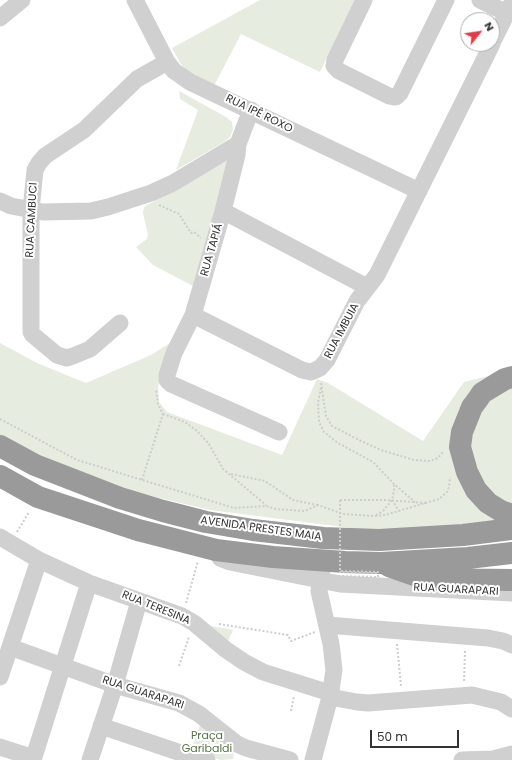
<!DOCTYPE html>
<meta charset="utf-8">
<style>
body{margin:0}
#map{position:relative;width:512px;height:760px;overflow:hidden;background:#fff;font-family:Poppins,sans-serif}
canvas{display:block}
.north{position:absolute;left:460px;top:12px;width:40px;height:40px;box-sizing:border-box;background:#fff;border:1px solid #adadad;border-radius:50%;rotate:60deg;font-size:11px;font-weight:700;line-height:16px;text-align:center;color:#333}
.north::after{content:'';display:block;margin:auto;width:14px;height:18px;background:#e63946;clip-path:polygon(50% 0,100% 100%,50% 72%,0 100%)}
.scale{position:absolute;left:370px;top:730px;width:89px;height:18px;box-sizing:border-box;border:2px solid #333;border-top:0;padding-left:5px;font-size:12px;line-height:14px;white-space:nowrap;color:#333;-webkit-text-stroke:3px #fff;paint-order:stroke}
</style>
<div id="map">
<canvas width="512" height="760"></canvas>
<div class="north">N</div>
<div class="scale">50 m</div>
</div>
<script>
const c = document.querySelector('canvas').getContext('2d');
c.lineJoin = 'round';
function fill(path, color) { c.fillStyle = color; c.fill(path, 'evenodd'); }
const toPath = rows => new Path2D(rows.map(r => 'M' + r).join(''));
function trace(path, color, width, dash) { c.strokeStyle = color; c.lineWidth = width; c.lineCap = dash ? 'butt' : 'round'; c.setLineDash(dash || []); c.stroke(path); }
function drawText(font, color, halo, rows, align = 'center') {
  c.font = font + ' Poppins,sans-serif'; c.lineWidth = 4; c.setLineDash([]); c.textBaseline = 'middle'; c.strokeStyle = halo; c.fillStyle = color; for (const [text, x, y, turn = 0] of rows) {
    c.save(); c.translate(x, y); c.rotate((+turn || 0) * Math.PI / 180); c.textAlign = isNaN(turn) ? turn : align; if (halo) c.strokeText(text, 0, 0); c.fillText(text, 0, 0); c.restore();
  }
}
fill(toPath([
 [260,0,355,0,320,72,241,34,214,86,190,74,182,66,172,48],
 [179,91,226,117,232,122,233,130,230,137,224,142,176,170,198,110,180,99],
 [228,160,195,287,153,265,136,247,147,239,148,235,143,213,144,207],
 [0,343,37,363,86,383,151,355,170,343,158,387,159,402,167,412,282,455,317,379,328,383,423,441,464,382,488,376,479,382,465,398,458,412,452,443,512,520,434,529,359,529,210,510,130,491,41,463,0,438],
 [512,386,512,507,494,496,480,481,472,461,471,440,476,419,488,401],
 [211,626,233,630,226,646,209,627],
 [201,722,234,750,233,759,221,760,191,751]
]), '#e6ecdf');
trace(toPath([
 [159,205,179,214,191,233,194,232,201,238],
 [321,383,326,416,332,426,361,441,381,450,414,460,430,461,438,458,443,452],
 [321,388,318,402,319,422,324,432,338,443,373,462,394,484,415,502],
 [163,414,185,422,197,431,209,444,223,469,266,505],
 [0,419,77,460,234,508,266,506,276,509,305,511,318,505,343,514,375,516,385,515,439,499,447,492,449,487,450,477],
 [231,474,265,481,293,500,317,505],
 [142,480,163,414,158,404,156,390],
 [340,500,386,500,426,503],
 [392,500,399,511],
 [376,515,383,511,392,500,394,490,394,485],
 [17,532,29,512],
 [186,603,198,561],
 [219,624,288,635,291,641,315,632],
 [397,644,401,686],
 [179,666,189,637],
 [464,681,465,650],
 [291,711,294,696]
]), '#cdcdcd', 2, [2, 2]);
trace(toPath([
 [135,0,167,62,174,71,180,75,190,82,419,191],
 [364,0,335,60,334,66,339,71,389,96,394,97,396,97,400,93,446,0],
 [480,0,507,13],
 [0,18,22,0],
 [492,43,512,3],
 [251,110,238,144,237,155,223,211,193,315,174,353,167,375,167,380,171,384,279,432],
 [0,201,11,206,43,212,91,211,108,207,151,193,173,183,238,144],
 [223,211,367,287],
 [193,315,302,370,311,372,320,368,327,360,357,301,377,275,492,44],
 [120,323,90,349,73,356,67,358,57,355,33,335,31,332,31,210,35,170,39,163,45,156,84,130,137,79,167,62],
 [0,537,39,560,89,583,182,616,194,623,225,649,244,662,263,672,330,693],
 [219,555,220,558,230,562,340,584,512,593],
 [327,625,488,638,503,641,512,645],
 [10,647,115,685,179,703,199,714,237,744,246,748,290,760],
 [0,677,39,560],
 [330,697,357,702,368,703,472,695,501,702,512,709],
 [101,726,181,753,207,760],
 [0,747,25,755,33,760],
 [33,760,89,583],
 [90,760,115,685,139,601],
 [313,760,330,697,334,670,331,644,319,591,322,568],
 [462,760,493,759,512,754]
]), '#d0d0d0', 17);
trace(toPath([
 [512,377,505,379,495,385,482,393,478,399,472,407,462,432,460,447,467,472,476,490,488,503,501,511,512,515],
 [0,446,35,465,120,498,163,511,206,522,253,530,323,538,379,540,463,535,512,529],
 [0,476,38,497,138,530,216,550,273,557,345,562,381,563,468,558,512,553],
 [389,566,426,579,512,580]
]), '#9a9a9a', 22);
trace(toPath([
 [340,500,340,571,378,572,378,577,339,576,340,572,377,573]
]), '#cdcdcd', 2, [2, 2]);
drawText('11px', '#333', '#fff', [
 ["RUA IPÊ ROXO",259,114,26],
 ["RUA CAMBUCI",32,220,-87],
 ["RUA TAPIÁ",212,250,-74],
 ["RUA IMBUIA",342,331,-62],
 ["AVENIDA PRESTES MAIA",261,529,8],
 ["RUA GUARAPARI",456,590,3],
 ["RUA TERESINA",156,608,22],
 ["RUA GUARAPARI",143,693,18]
]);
drawText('11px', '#56703f', '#fff', [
 ["Praça",207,736],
 ["Garibaldi",207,749]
]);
</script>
